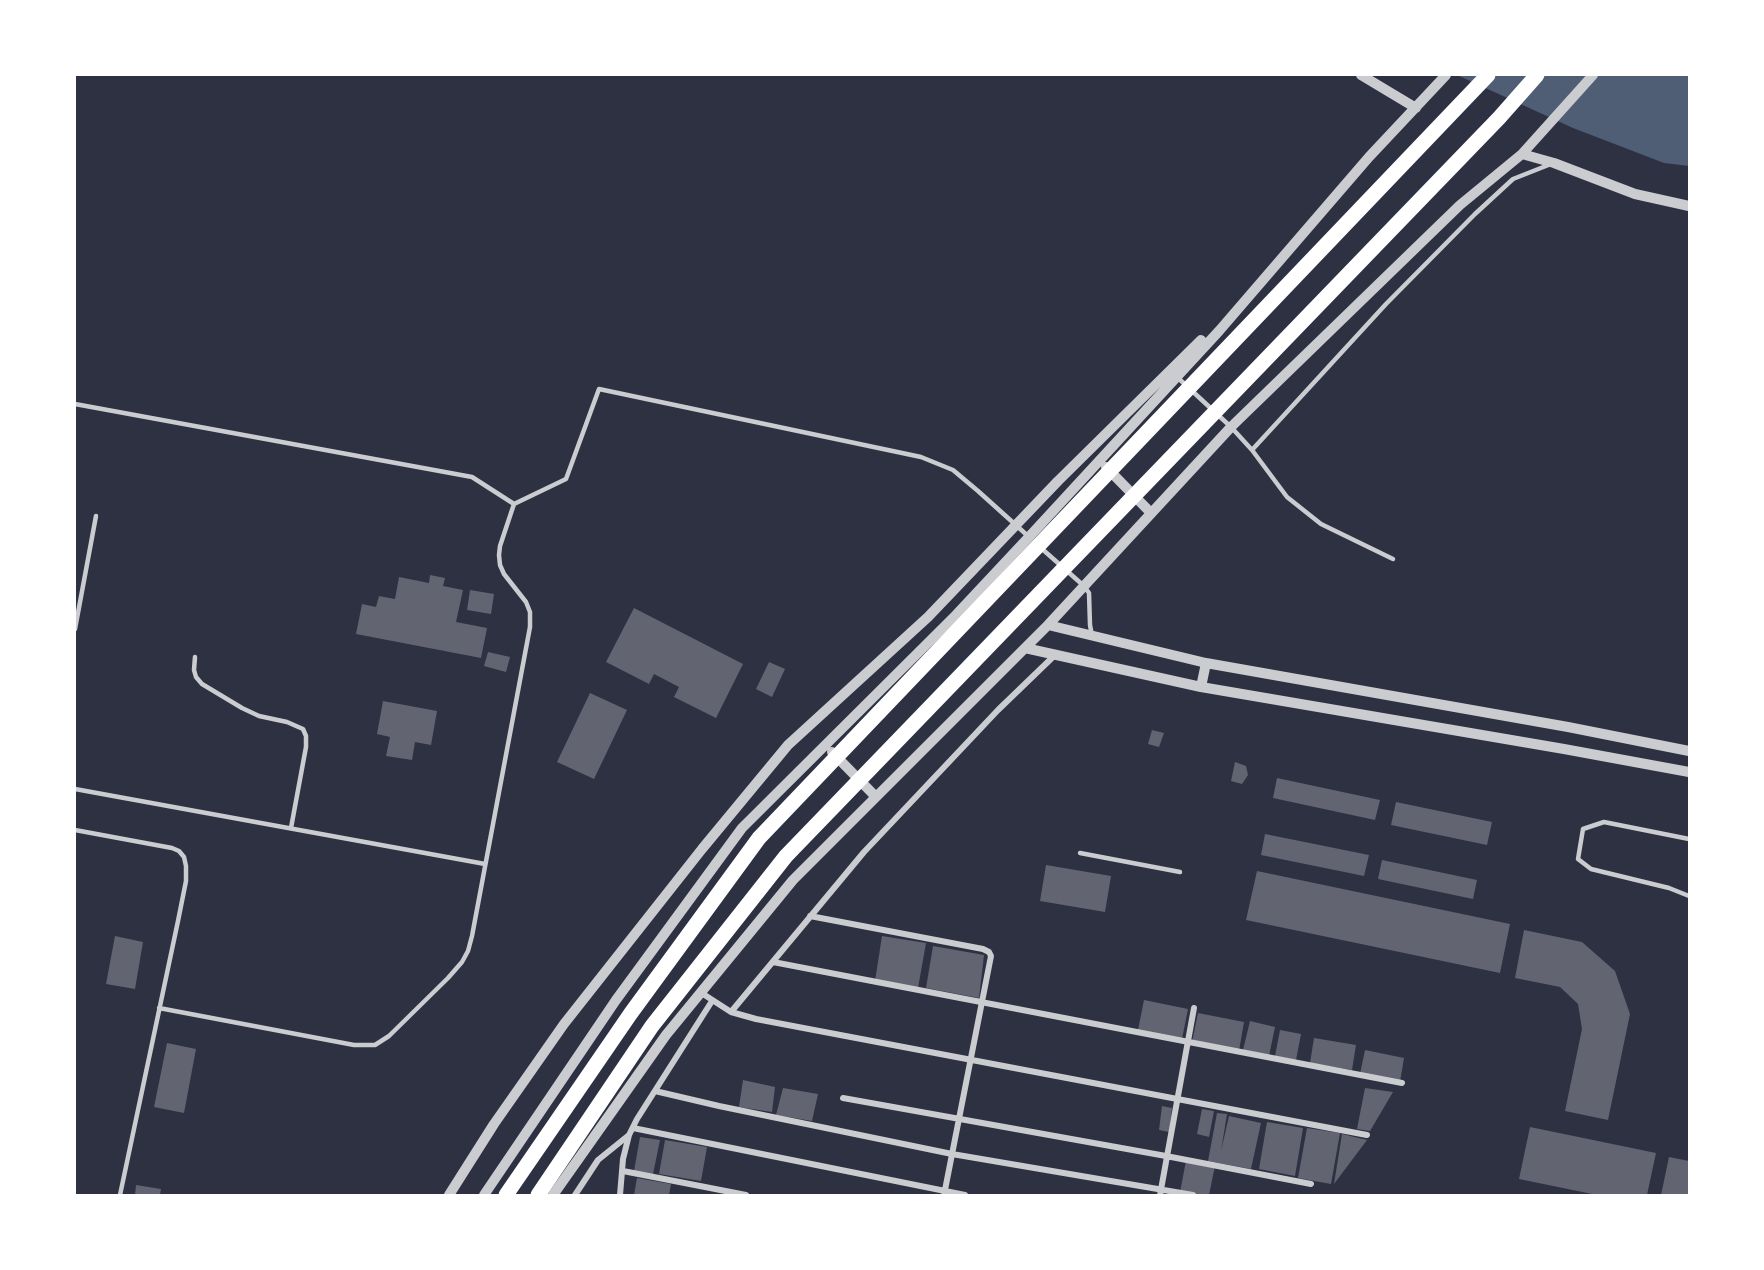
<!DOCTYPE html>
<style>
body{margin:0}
#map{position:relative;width:1764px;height:1270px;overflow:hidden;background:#2d3142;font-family:"Noto Serif",serif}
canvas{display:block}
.frame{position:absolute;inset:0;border:76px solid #fff;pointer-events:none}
</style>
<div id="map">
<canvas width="1764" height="1270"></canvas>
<div class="frame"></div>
</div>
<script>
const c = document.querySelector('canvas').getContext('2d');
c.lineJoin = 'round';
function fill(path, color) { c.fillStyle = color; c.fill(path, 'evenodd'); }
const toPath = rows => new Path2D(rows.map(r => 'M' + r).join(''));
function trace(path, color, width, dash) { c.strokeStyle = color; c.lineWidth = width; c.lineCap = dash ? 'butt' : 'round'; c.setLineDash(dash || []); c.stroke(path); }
fill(toPath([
 [1457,75,1689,75,1689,166,1664,163,1573,128]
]), '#4f5d75');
fill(toPath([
 [430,575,445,578,443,586,463,590,456,622,487,628,481,658,356,634,362,604,376,607,379,596,395,599,399,577,429,583],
 [470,590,494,594,491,614,467,610],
 [634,608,743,664,716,718,674,697,679,687,654,674,649,684,606,662],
 [488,652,510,657,506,672,484,666],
 [769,662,785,669,772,697,756,689],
 [590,693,627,710,594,779,557,762],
 [383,701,437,711,431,745,415,742,412,760,386,756,390,737,377,734],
 [1152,730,1164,733,1159,747,1148,744],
 [1235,762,1246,766,1248,775,1242,784,1231,781],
 [1277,778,1380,800,1375,820,1273,798],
 [1396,802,1492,822,1487,845,1391,825],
 [1265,834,1369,855,1364,876,1261,855],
 [1382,860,1477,880,1473,899,1378,879],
 [1046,865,1111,876,1105,912,1040,901],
 [1257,871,1510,924,1500,973,1246,920],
 [1524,930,1582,942,1615,971,1630,1014,1608,1120,1565,1111,1582,1029,1578,1004,1560,987,1515,978],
 [115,936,143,942,135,989,106,984],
 [882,936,926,943,918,988,875,981],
 [933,946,984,955,979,998,926,988],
 [1144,1000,1188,1009,1182,1039,1138,1030],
 [1198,1013,1244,1022,1239,1051,1192,1042],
 [1250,1021,1275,1027,1269,1056,1243,1050],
 [1280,1030,1301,1034,1296,1060,1275,1056],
 [1314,1038,1356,1045,1352,1070,1310,1063],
 [167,1043,196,1049,184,1113,154,1107],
 [1365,1050,1404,1058,1400,1082,1360,1074],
 [743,1080,775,1087,772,1112,739,1107],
 [783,1088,818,1094,812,1121,776,1115],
 [1365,1088,1393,1092,1370,1131,1357,1129],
 [1162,1106,1172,1108,1169,1132,1159,1130],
 [1202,1109,1214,1111,1209,1137,1197,1134],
 [1217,1113,1227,1114,1221,1151,1229,1116,1261,1123,1251,1169,1208,1161],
 [1267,1122,1303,1128,1295,1176,1259,1169],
 [1530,1127,1656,1153,1647,1195,1597,1195,1519,1179],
 [1307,1128,1340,1133,1331,1184,1298,1178],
 [1342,1134,1367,1140,1334,1184],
 [640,1137,660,1140,653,1174,634,1171],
 [665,1140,707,1147,701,1181,659,1174],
 [1669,1157,1689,1161,1689,1195,1661,1195],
 [1186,1161,1215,1166,1209,1195,1197,1195,1180,1192],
 [637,1178,671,1184,669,1195,634,1195],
 [136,1185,161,1189,160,1195,135,1195]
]), '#626471');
trace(toPath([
 [1177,377,1231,427,1252,450,1386,304,1475,214,1513,179,1551,164],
 [75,404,472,477,514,504],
 [1252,450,1287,497,1321,524,1393,559],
 [1041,548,1084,586,1089,593,1090,625,1092,636],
 [75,629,96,516],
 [195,657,194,670,196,677,202,684,242,708,259,716,287,722,303,729,306,736,306,747,291,828],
 [75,789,485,864],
 [75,830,172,848,179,851,184,857,186,866,186,881,178,921,120,1195],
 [1689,839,1604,822,1583,829,1578,859,1591,869,1669,888,1689,896],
 [1080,853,1180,872],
 [159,1008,354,1045,375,1045,389,1036,448,978,462,962,468,951,472,936,530,627,530,612,526,602,504,574,500,565,499,555,500,546,514,504,566,479,599,389,921,457,953,470,978,491,1028,536]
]), '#caccd0', 4.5);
trace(toPath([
 [810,916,983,949,989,952,991,956,944,1195],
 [773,962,1402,1083],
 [700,992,731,1012,756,1019,1367,1135],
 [731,1012,864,852,998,710,1055,655],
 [655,1091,719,1106,952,1154,1193,1195],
 [843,1098,1166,1156,1311,1184],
 [633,1128,965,1195],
 [623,1171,746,1195],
 [575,1195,598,1160,629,1135],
 [620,1195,623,1159,629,1135,637,1119,712,1001],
 [1160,1195,1194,1008]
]), '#caccd0', 6);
trace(toPath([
 [1361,75,1416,108],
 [1522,154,1554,163,1635,194,1689,206],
 [1106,467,1151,513],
 [1048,625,1206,663,1568,727,1689,751],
 [1025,648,1201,687,1564,749,1689,772],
 [1201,687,1206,663],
 [832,752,876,797],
 [449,1195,494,1124,564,1024,702,849,788,745,928,617,1058,481,1201,340],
 [484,1195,616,1000,742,828,956,615,1029,537,1219,331,1369,157,1446,75],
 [553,1195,666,1035,793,880,1048,625,1231,427,1460,205,1522,154,1593,75]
]), '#caccd0', 10);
trace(toPath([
 [506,1195,631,1013,759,838,1488,75],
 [538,1195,652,1026,786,856,1499,118,1537,75]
]), '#fff', 15);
</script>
